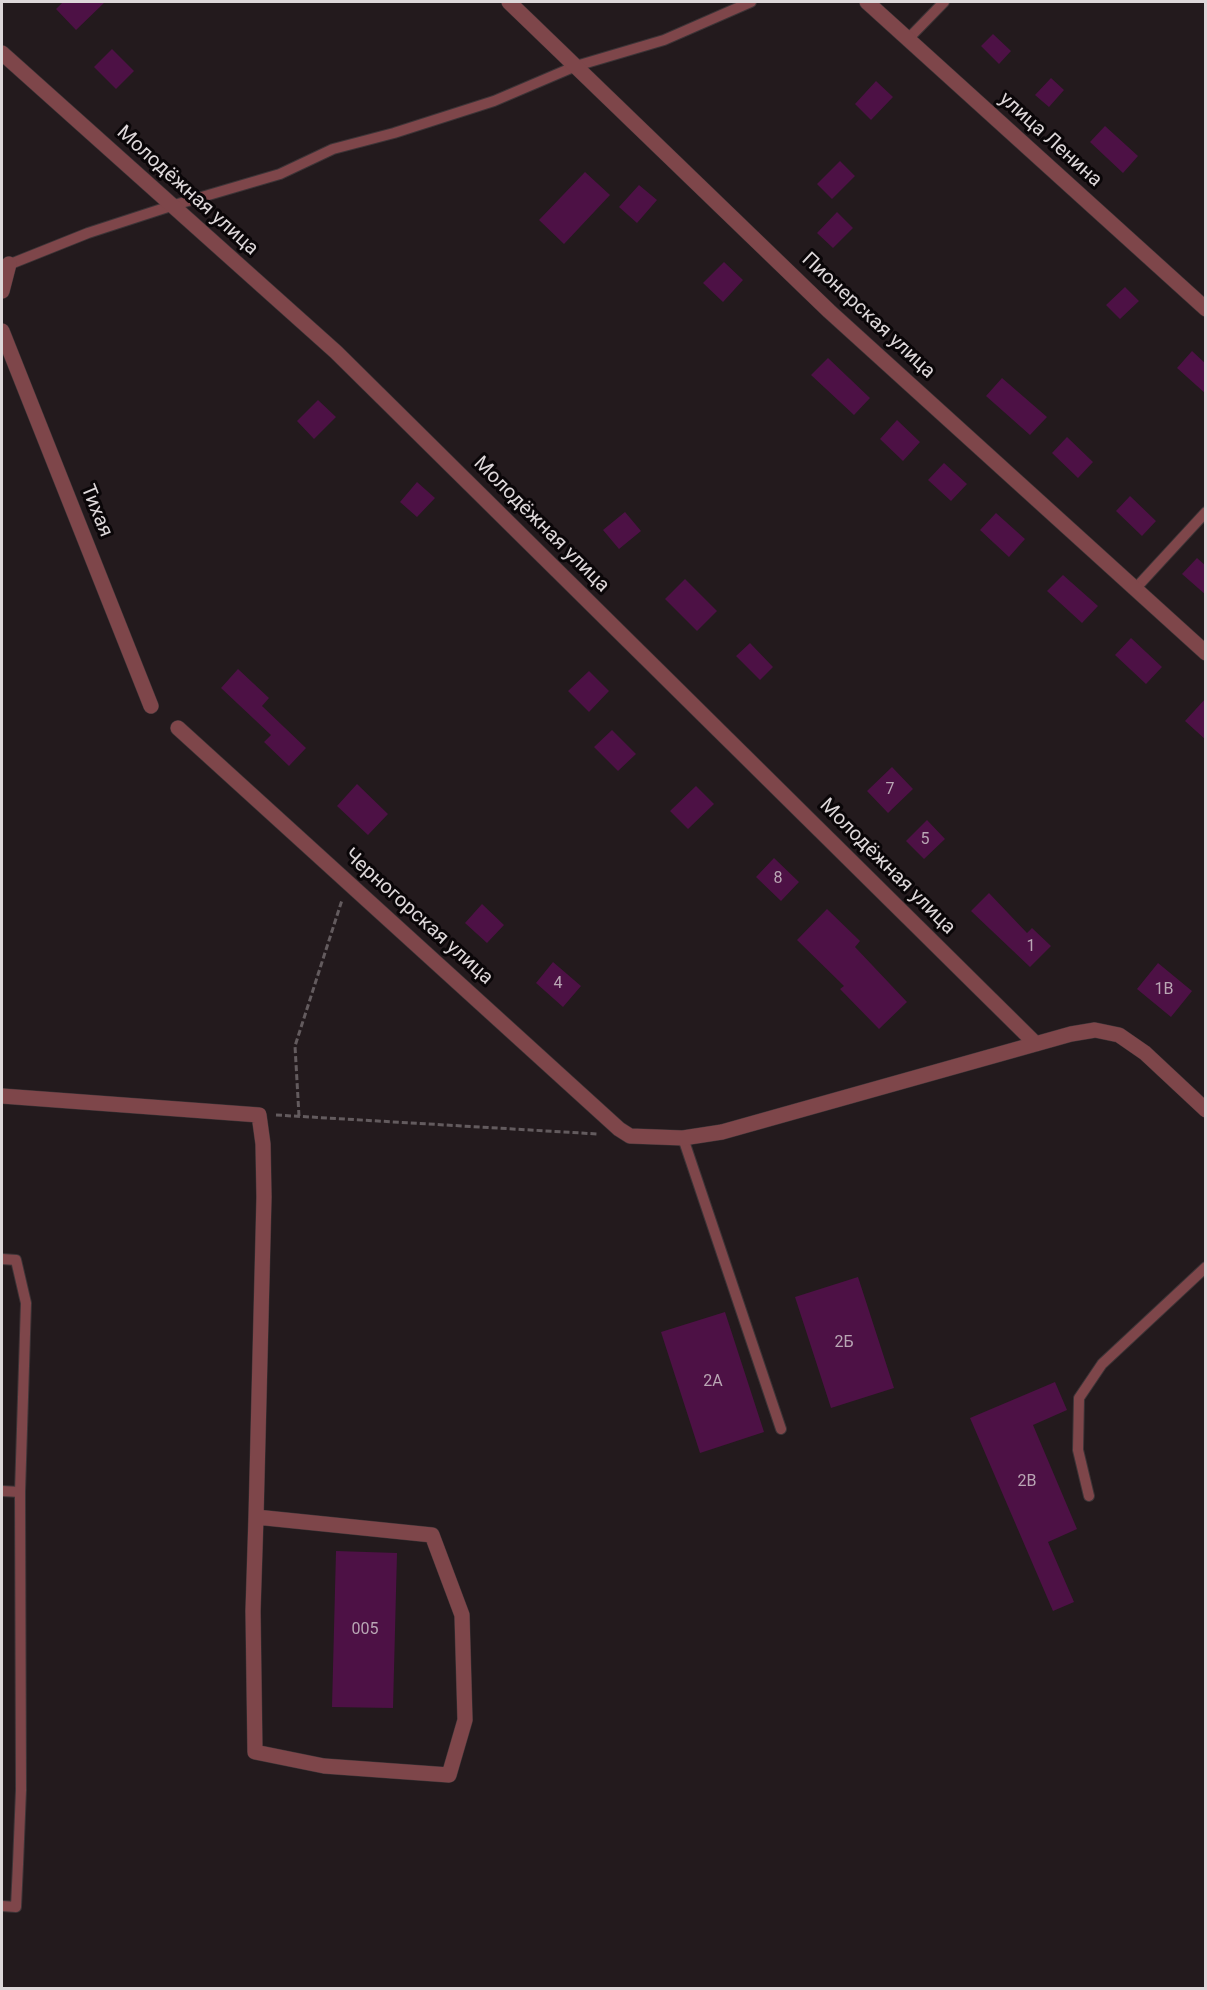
<!DOCTYPE html>
<meta charset="utf-8">
<style>
body{margin:0}
#map{position:relative;width:1207px;height:1990px;overflow:hidden;background:#231a1d;font-family:Roboto,sans-serif}
canvas{display:block}
.frame{position:absolute;inset:0;border:3px solid #ddd7d9;pointer-events:none}
</style>
<div id="map">
<canvas width="1207" height="1990"></canvas>
<div class="frame"></div>
</div>
<script>
const c = document.querySelector('canvas').getContext('2d');
c.lineJoin = 'round';
function fill(path, color) { c.fillStyle = color; c.fill(path, 'evenodd'); }
const toPath = rows => new Path2D(rows.map(r => 'M' + r).join(''));
function trace(path, color, width, dash) { c.strokeStyle = color; c.lineWidth = width; c.lineCap = dash ? 'butt' : 'round'; c.setLineDash(dash || []); c.stroke(path); }
function drawText(font, color, halo, rows, align = 'center') {
  c.font = font + ' Roboto,sans-serif'; c.lineWidth = 6; c.setLineDash([]); c.textBaseline = 'middle'; c.strokeStyle = halo; c.fillStyle = color; for (const [text, x, y, turn = 0] of rows) {
    c.save(); c.translate(x, y); c.rotate((+turn || 0) * Math.PI / 180); c.textAlign = isNaN(turn) ? turn : align; if (halo) c.strokeText(text, 0, 0); c.fillText(text, 0, 0); c.restore();
  }
}
fill(toPath([
 [63,2,105,2,76,30,56,9],
 [993,34,1011,51,999,64,981,46],
 [112,49,134,71,116,89,94,67],
 [1051,78,1064,90,1049,107,1035,95],
 [876,81,893,97,871,120,855,104],
 [1105,126,1138,156,1123,173,1090,142],
 [840,161,855,176,832,199,817,184],
 [585,172,610,195,564,244,539,220],
 [639,185,657,200,637,223,619,207],
 [837,212,853,228,833,248,817,233],
 [724,262,743,280,723,302,703,283],
 [1125,287,1139,301,1120,319,1106,305],
 [1192,351,1206,364,1206,394,1177,368],
 [828,358,870,398,854,415,811,375],
 [1002,378,1047,417,1030,435,986,396],
 [318,400,336,417,314,439,297,421],
 [897,420,920,442,903,461,880,439],
 [1067,437,1093,462,1078,478,1052,453],
 [944,463,967,484,951,501,928,480],
 [417,482,435,498,417,517,400,502],
 [1130,496,1156,521,1142,536,1116,511],
 [625,512,641,531,619,549,603,530],
 [996,513,1025,539,1009,557,980,530],
 [1197,558,1206,566,1206,595,1182,574],
 [1063,575,1098,606,1082,623,1047,591],
 [685,579,717,611,697,631,665,599],
 [1131,638,1162,667,1146,684,1115,655],
 [750,643,773,667,760,680,736,656],
 [238,669,269,698,262,706,306,748,289,766,264,742,271,735,221,688],
 [589,671,609,691,589,712,568,691],
 [1206,698,1206,740,1185,721],
 [612,730,636,754,618,771,594,747],
 [892,767,913,789,888,813,867,791],
 [357,784,388,814,368,835,337,806],
 [696,786,714,804,688,829,670,811],
 [927,820,945,839,924,859,906,841],
 [774,858,799,882,781,901,756,877],
 [989,893,1027,933,1032,928,1051,946,1030,967,971,911],
 [482,904,504,925,487,943,465,923],
 [827,909,860,941,855,947,907,1002,879,1029,840,989,844,986,797,940],
 [553,962,581,986,563,1007,536,983],
 [1158,963,1192,991,1171,1017,1137,989],
 [858,1277,894,1388,831,1408,795,1297],
 [725,1312,764,1432,700,1453,661,1332],
 [1055,1382,1067,1410,1033,1425,1077,1529,1048,1542,1074,1602,1053,1611,970,1418],
 [336,1551,397,1553,393,1708,332,1707]
]), '#4d1145');
const service = toPath([
 [907,40,944,2],
 [3,267,88,233,171,206,280,174,333,149,394,133,494,101,576,66,664,40,751,2],
 [1135,589,1206,512],
 [683,1138,781,1429],
 [2,1259,16,1260,26,1303,20,1492,2,1491],
 [1089,1496,1078,1450,1079,1398,1102,1364,1206,1267],
 [2,1906,16,1907,18,1864,21,1790,20,1492]
]);
const minor = toPath([
 [509,2,829,311,1206,653],
 [2,53,336,352,1036,1044],
 [2,291,9,264],
 [2,331,151,706],
 [178,728,619,1129,630,1136,683,1138,722,1132,1071,1034,1095,1030,1119,1035,1145,1053,1206,1110],
 [2,1096,259,1115,263,1144,264,1197,256,1517,253,1611,255,1752,324,1766,449,1775,465,1720,462,1615,432,1535,256,1517]
]);
const tertiary = toPath([
 [867,2,1206,309]
]);
trace(service, '#3d3437', 12);
trace(minor, '#3d3437', 16);
trace(tertiary, '#3d3437', 16);
trace(toPath([
 [276,1115,598,1134],
 [299,1116,295,1046,342,900]
]), '#635b5e', 3, [6, 3]);
trace(service, '#7e464a', 10);
trace(minor, '#7e464a', 15);
trace(tertiary, '#7e464a', 15);
drawText('16px', '#b9a6b4', null, [
 ["7",890,790],
 ["5",925,840],
 ["8",778,879],
 ["1",1031,947],
 ["4",558,984],
 ["1В",1164,990],
 ["2Б",844,1343],
 ["2А",713,1382],
 ["2В",1027,1482],
 ["005",365,1630]
]);
drawText('20px', '#ddd7d9', '#0a0608', [
 ["улица Ленина",1050,140,42],
 ["Молодёжная улица",187,191,42],
 ["Пионерская улица",868,316,43],
 ["Тихая",96,511,68],
 ["Молодёжная улица",541,525,45],
 ["Молодёжная улица",887,867,45],
 ["Черногорская улица",418,917,42]
]);
</script>
